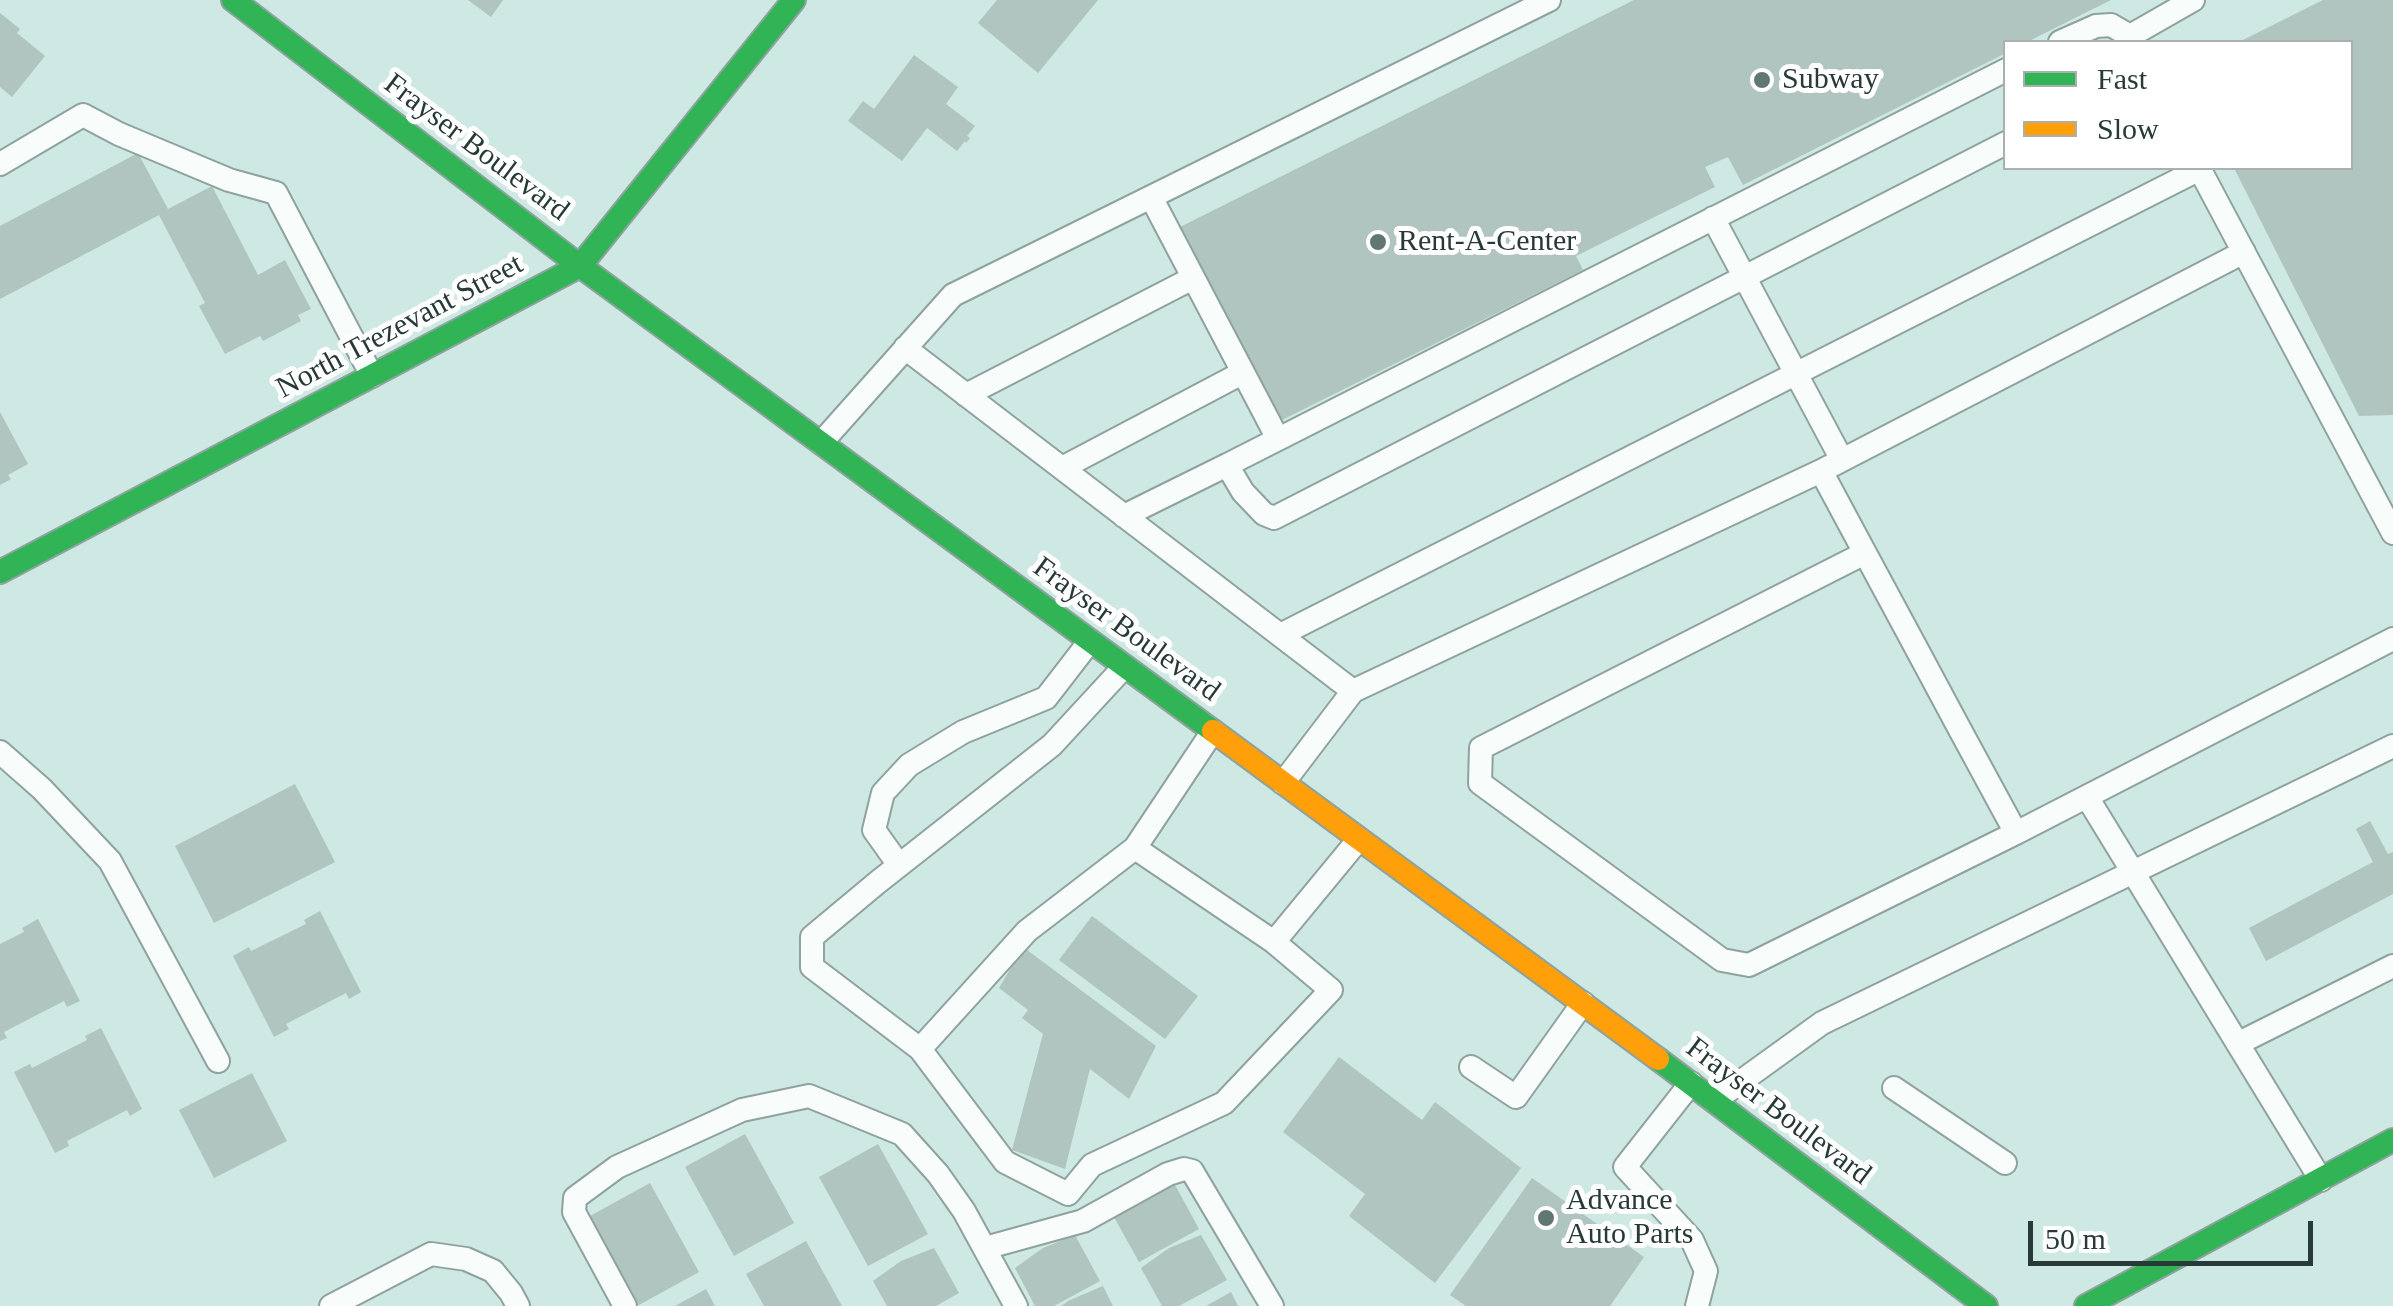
<!DOCTYPE html>
<style>
body{margin:0}
#map{position:relative;width:2393px;height:1306px;overflow:hidden;background:#cee8e3;font-family:"Times New Roman",serif}
canvas{display:block}
.legend{position:absolute;left:2003px;top:40px;width:350px;height:130px;box-sizing:border-box;background:#fff;border:2px solid #a9b0af;margin:0;padding:12px 18px;list-style:none;font-size:30px;color:#273a37}
.legend li{display:flex;align-items:center;gap:20px;height:50px}
.legend b{width:50px;border:2px solid #a9b0af}
.scale{position:absolute;left:2028px;top:1221px;width:285px;height:45px;box-sizing:border-box;border:5px solid #273a37;border-top:0;padding-left:12px;font-size:30px;line-height:35px;white-space:nowrap;color:#273a37;-webkit-text-stroke:8px #fff;paint-order:stroke}
</style>
<div id="map">
<canvas width="2393" height="1306"></canvas>
<ul class="legend">
<li><b style="height:12px;background:#30b455"></b>Fast</li>
<li><b style="height:12px;background:#ff9f0a"></b>Slow</li>
</ul>
<div class="scale">50 m</div>
</div>
<script>
const c = document.querySelector('canvas').getContext('2d');
c.lineJoin = 'round';
function fill(path, color) { c.fillStyle = color; c.fill(path, 'evenodd'); }
const toPath = rows => new Path2D(rows.map(r => 'M' + r).join(''));
function trace(path, color, width, dash) { c.strokeStyle = color; c.lineWidth = width; c.lineCap = dash ? 'butt' : 'round'; c.setLineDash(dash || []); c.stroke(path); }
function drawText(font, color, halo, rows, align = 'center') {
  c.font = font + ' "Times New Roman",serif'; c.lineWidth = 10; c.setLineDash([]); c.textBaseline = 'middle'; c.strokeStyle = halo; c.fillStyle = color; for (const [text, x, y, turn = 0] of rows) {
    c.save(); c.translate(x, y); c.rotate((+turn || 0) * Math.PI / 180); c.textAlign = isNaN(turn) ? turn : align; if (halo) c.strokeText(text, 0, 0); c.fillText(text, 0, 0); c.restore();
  }
}
fill(toPath([
 [468,0,503,0,491,17],
 [997,0,1098,0,1038,73,978,23],
 [1634,0,2111,0,2027,42,2006,42,2006,53,1743,185,1728,157,1705,167,1715,187,1576,256,1583,270,1278,422,1180,227],
 [2323,0,2393,0,2393,415,2359,416,2234,168,2350,168,2350,42,2239,42],
 [0,13,20,29,17,33,45,56,12,97,0,87],
 [914,55,958,87,946,104,975,126,967,136,970,138,966,143,965,141,957,151,927,128,902,161,848,121,863,101,874,109],
 [138,153,168,209,212,186,258,275,285,260,311,309,298,315,301,321,263,341,260,336,225,354,199,306,205,303,159,215,0,299,0,226],
 [0,412,28,464,8,475,11,479,0,485],
 [295,784,335,862,214,923,175,846],
 [2370,821,2388,854,2393,852,2393,894,2266,961,2249,928,2373,862,2356,829],
 [320,911,361,992,349,999,346,993,286,1024,289,1029,274,1037,233,956,249,947,251,951,306,924,304,920],
 [1092,916,1198,996,1165,1039,1059,960],
 [38,919,80,1001,67,1007,64,1001,4,1032,7,1038,0,1041,0,944,24,932,22,928],
 [1023,947,1156,1046,1129,1099,1090,1069,1065,1169,1012,1150,1043,1034,1022,1018,1028,1010,999,988],
 [101,1028,142,1109,130,1116,127,1110,67,1141,69,1146,55,1153,14,1072,30,1064,32,1068,87,1040,85,1036],
 [1339,1057,1422,1120,1435,1102,1521,1168,1435,1283,1349,1216,1365,1194,1283,1132],
 [252,1073,287,1141,214,1178,179,1110],
 [745,1134,794,1223,734,1256,685,1167],
 [878,1144,928,1234,868,1266,819,1177],
 [1532,1178,1644,1257,1610,1306,1466,1306,1450,1295],
 [650,1183,699,1272,639,1305,590,1216],
 [1174,1183,1199,1229,1139,1262,1114,1217],
 [1075,1235,1100,1281,1054,1306,1035,1306,1015,1268,1043,1248],
 [1201,1235,1227,1280,1179,1306,1162,1306,1141,1268,1169,1248],
 [806,1241,842,1306,764,1306,746,1274],
 [934,1248,959,1293,936,1306,887,1306,873,1281,901,1261],
 [1103,1286,1113,1306,1061,1306,1070,1300],
 [706,1289,715,1306,675,1306],
 [1231,1292,1238,1306,1206,1306]
]), '#b0c4c0');
const lane = toPath([
 [2060,42,2096,26,2111,25,2130,36],
 [2133,42,2130,36,2193,0],
 [0,164,83,115,119,134,229,180,276,193,372,376],
 [2199,168,2393,533],
 [1151,197,1278,439],
 [1713,218,1842,460],
 [905,348,1353,691,1283,783],
 [966,395,1193,278],
 [821,443,953,295,1549,0],
 [1227,465,2006,70],
 [1062,468,1242,373],
 [1821,471,2244,252],
 [1124,516,1227,465,1243,492,1264,514,1274,518,2006,143],
 [1280,635,2200,169],
 [1124,667,1052,745,878,882,812,937,812,967,920,1049,1005,1162,1068,1194,1092,1165,1224,1103,1331,990,1274,942,1135,848],
 [1353,691,1821,471,1865,553,1913,642,1958,726,2016,833,1749,965,1722,960,1480,783,1481,748,1865,553],
 [0,752,42,789,110,861,218,1061],
 [2087,797,2321,1180],
 [2016,833,2393,639],
 [899,865,874,830,883,793,909,765,963,732,1046,698,1090,641],
 [1274,942,1359,839],
 [2239,1043,2393,966],
 [920,1049,1027,931,1135,848,1213,731],
 [1471,1067,1516,1097,1583,1003],
 [1691,1083,1625,1167,1692,1240,1706,1271,1697,1306],
 [1894,1088,2005,1163],
 [1714,1101,1822,1023,2393,746],
 [985,1248,1083,1221,1168,1174,1184,1169,1192,1171,1272,1306],
 [331,1306,431,1254,466,1259,493,1271,511,1293,518,1306],
 [625,1306,574,1212,575,1198,617,1167,742,1110,809,1096,902,1134,938,1174,964,1211,1016,1306]
]);
const fast = toPath([
 [233,0,580,266,1213,731],
 [0,572,580,266,794,0],
 [1658,1059,1986,1306],
 [2086,1306,2393,1140]
]);
const slow = toPath([
 [1213,731,1658,1059]
]);
trace(lane, '#8ea29e', 26);
trace(fast, '#8ea29e', 26);
trace(slow, '#8ea29e', 26);
trace(lane, '#f8fcfb', 22);
trace(fast, '#30b455', 22);
trace(slow, '#ff9f0a', 22);
for (const [x, y, r, color] of [
 [1762,80,10,"#617773"],
 [1378,242,10,"#617773"],
 [1546,1218,10,"#617773"]
]) { const dot = new Path2D(); dot.arc(x, y, r, 0, 2 * Math.PI); c.fillStyle = color; c.fill(dot); trace(dot, '#fff', 4); }
drawText('30px', '#273a37', '#fff', [
 ["Subway",1782,80],
 ["Rent-A-Center",1398,242],
 ["Advance",1566,1201],
 ["Auto Parts",1566,1235]
], 'left');
drawText('30px', '#273a37', '#fff', [
 ["Frayser Boulevard",476,148,37],
 ["North Trezevant Street",400,327,-28],
 ["Frayser Boulevard",1126,630,36],
 ["Frayser Boulevard",1778,1112,37]
]);
</script>
